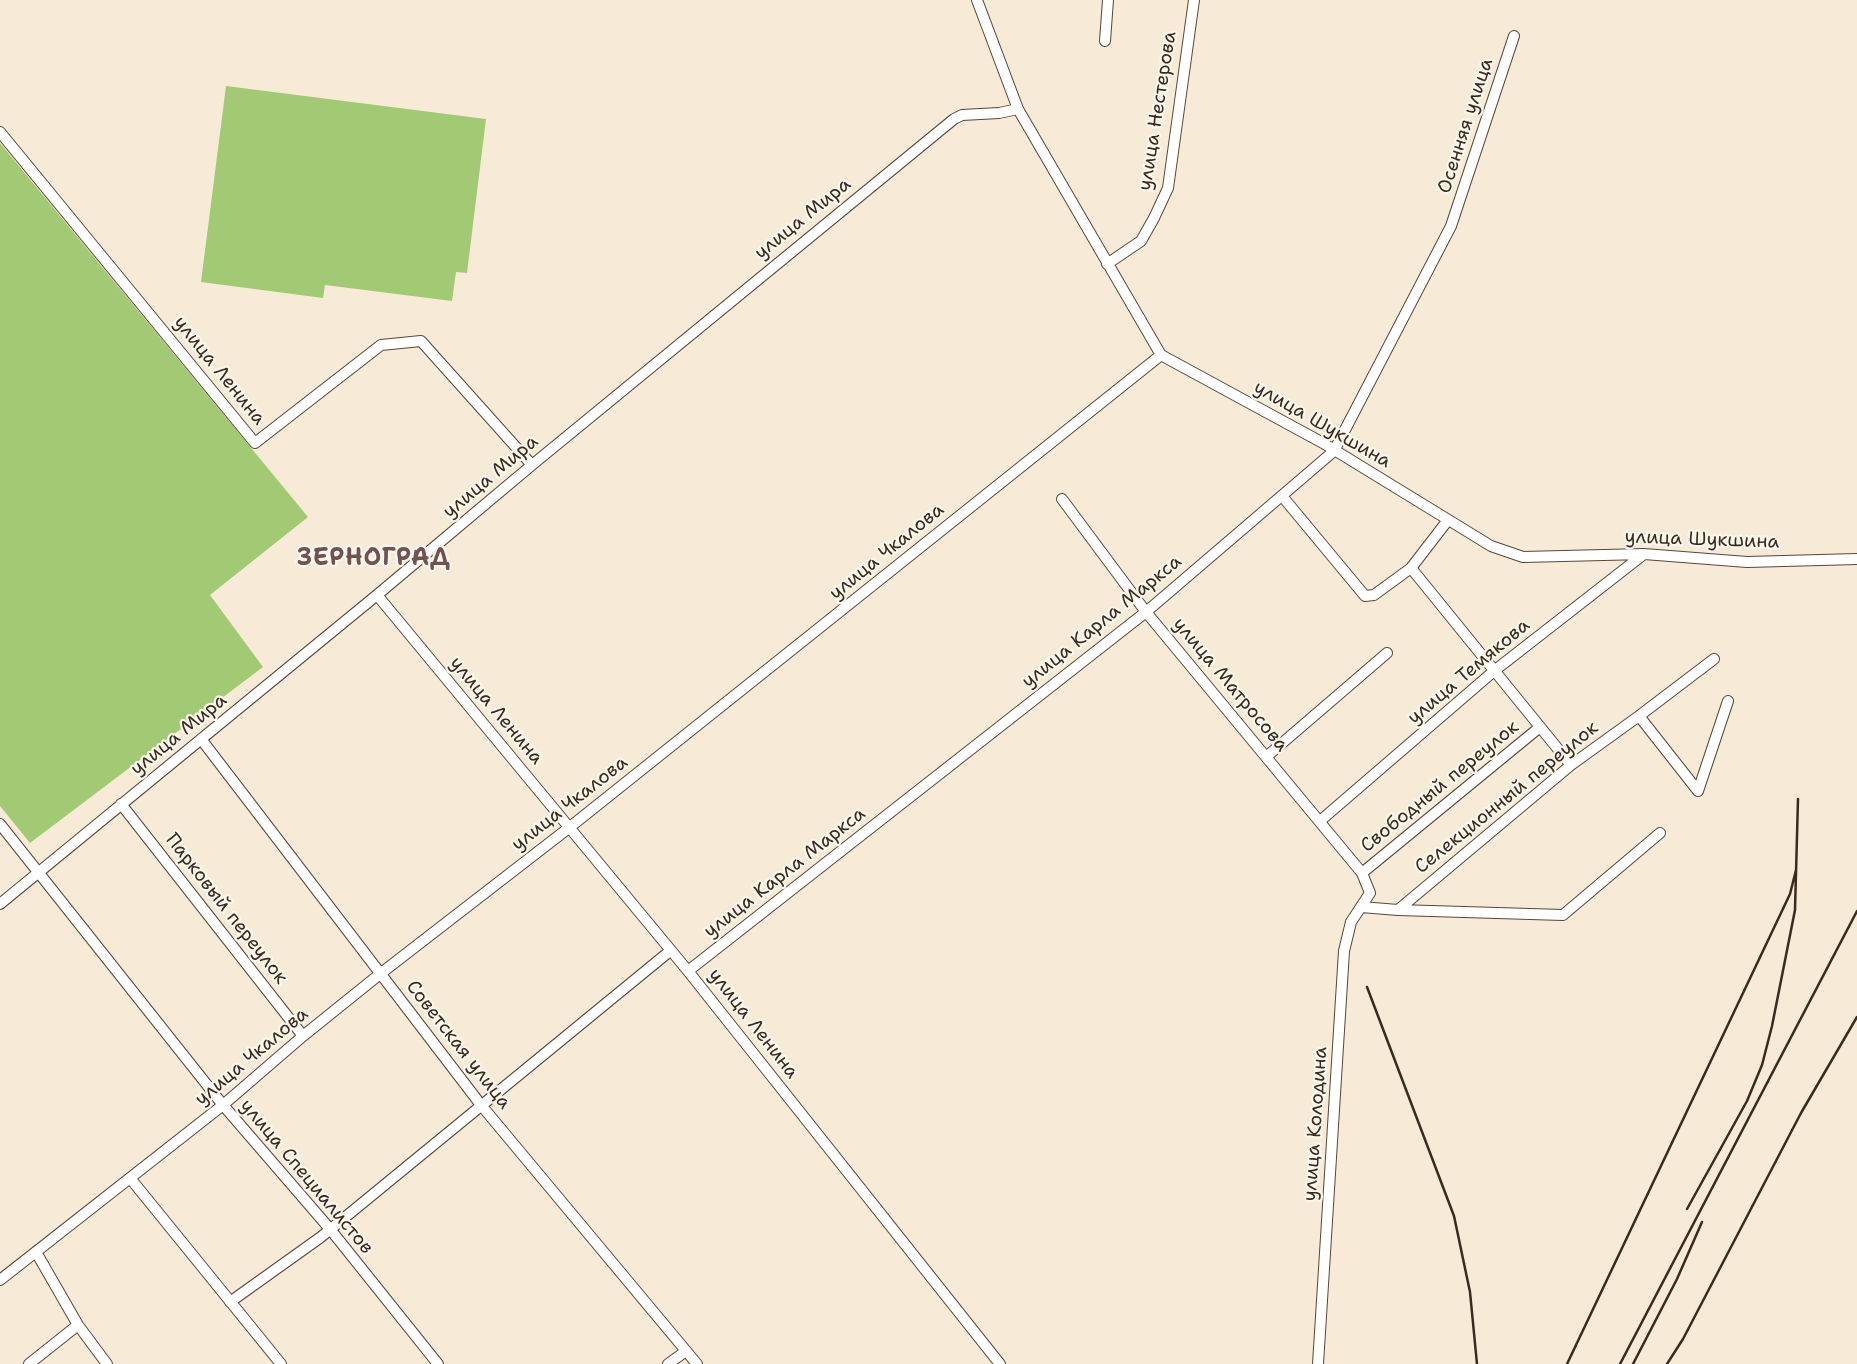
<!DOCTYPE html>
<meta charset="utf-8">
<style>
body{margin:0}
canvas{display:block;background:#f7ebd7}
</style>
<canvas width="1857" height="1364"></canvas>
<script>
const c = document.querySelector('canvas').getContext('2d');
c.lineJoin = 'round';
function fill(path, color) { c.fillStyle = color; c.fill(path, 'evenodd'); }
const toPath = rows => new Path2D(rows.map(r => 'M' + r).join(''));
function trace(path, color, width, dash) { c.strokeStyle = color; c.lineWidth = width; c.lineCap = dash ? 'butt' : 'round'; c.setLineDash(dash || []); c.stroke(path); }
function drawText(font, color, halo, rows, align = 'center') {
  c.font = font + ' "Shantell Sans",sans-serif'; c.lineWidth = 4.5; c.setLineDash([]); c.textBaseline = 'middle'; c.strokeStyle = halo; c.fillStyle = color; for (const [text, x, y, turn = 0] of rows) {
    c.save(); c.translate(x, y); c.rotate((+turn || 0) * Math.PI / 180); c.textAlign = isNaN(turn) ? turn : align; if (halo) c.strokeText(text, 0, 0); c.fillText(text, 0, 0); c.restore();
  }
}
fill(toPath([
 [226,86,486,119,467,273,456,272,452,301,325,285,323,298,201,282],
 [0,143,308,517,210,595,263,667,30,843,0,806]
]), '#a2ca75');
const minor = toPath([
 [977,0,1018,109,1161,355,1323,443,1491,546,1523,557,1644,554,1747,562,1857,559],
 [1105,41,1108,0],
 [0,132,255,443,381,345,421,341,532,465],
 [1107,264,1141,241,1154,218,1168,188,1194,0],
 [1282,496,1365,596,1374,595,1411,568,1448,520],
 [1062,499,1146,612,1362,873,1370,893,1351,922,1344,951,1318,1364],
 [1411,568,1571,765],
 [377,595,688,971,1000,1364],
 [1639,716,1698,791],
 [201,739,481,1105,697,1364],
 [1266,757,1387,653],
 [1698,791,1728,701],
 [121,804,303,1036],
 [1320,821,1494,671,1644,554],
 [0,824,223,1105,330,1229,438,1364],
 [1362,873,1540,727],
 [0,904,377,595,532,465,954,119,962,115,999,113,1018,109],
 [1361,907,1398,910,1571,765,1639,716,1714,659],
 [1398,910,1563,915,1660,833],
 [688,971,1146,612,1334,451,1451,226,1514,36],
 [130,1178,281,1364],
 [36,1252,78,1325,107,1364],
 [0,1280,223,1105,303,1036,380,974,570,827,1161,355],
 [230,1302,321,1237,670,951],
 [29,1364,78,1325],
 [668,1364,686,1351]
]);
trace(minor, '#57473a', 12);
trace(minor, '#fff', 10);
trace(toPath([
 [1367,987,1454,1216,1470,1292,1477,1364],
 [1687,1209,1747,1101,1762,1065,1772,1026,1795,910,1798,799],
 [1567,1364,1790,894,1796,870],
 [1620,1364,1857,911],
 [1633,1364,1677,1279,1702,1222],
 [1667,1364,1683,1339,1801,1113,1857,1017]
]), '#3b2a1e', 2.5);
drawText('19px', '#3b2a1e', '#fbf7ec', [
 ["улица Нестерова",1158,111,-81],
 ["Осенняя улица",1466,126,-72],
 ["улица Мира",803,219,-39],
 ["улица Ленина",219,371,51],
 ["улица Шукшина",1322,425,30],
 ["улица Мира",491,477,-40],
 ["улица Шукшина",1702,540,2],
 ["улица Чкалова",887,552,-39],
 ["улица Карла Маркса",1102,622,-39],
 ["улица Темякова",1469,672,-40],
 ["улица Матросова",1230,685,50],
 ["улица Ленина",496,711,50],
 ["улица Мира",179,735,-39],
 ["Свободный переулок",1440,787,-39],
 ["Селекционный переулок",1507,798,-39],
 ["улица Чкалова",570,804,-38],
 ["улица Карла Маркса",785,873,-38],
 ["Парковый переулок",226,909,52],
 ["улица Ленина",753,1024,52],
 ["Советская улица",458,1045,52],
 ["улица Чкалова",252,1057,-40],
 ["улица Колодина",1316,1124,-86],
 ["улица Специалистов",306,1177,50]
]);
c.letterSpacing = '1px';
drawText('bold 24px', '#715151', '#fbf7ec', [
 ["ЗЕРНОГРАД",374,559]
]);
c.letterSpacing = '0px';
</script>
